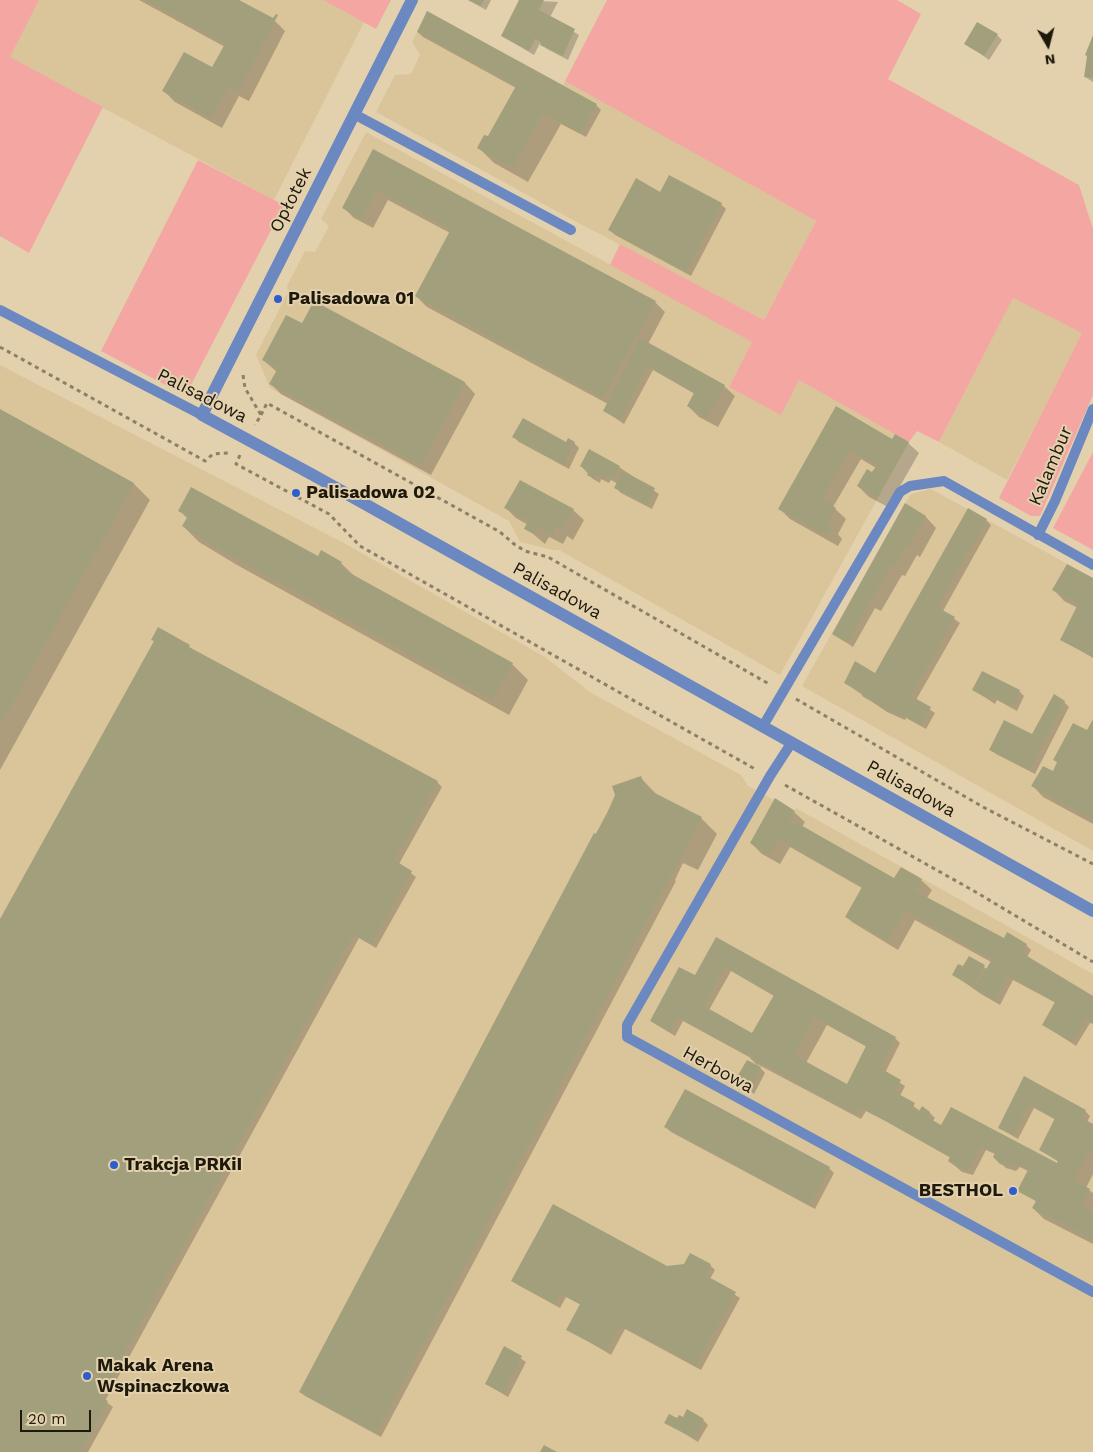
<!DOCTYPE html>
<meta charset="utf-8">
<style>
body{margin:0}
#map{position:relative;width:1093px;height:1452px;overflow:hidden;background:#e3d1ae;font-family:"Work Sans",sans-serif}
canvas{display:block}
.north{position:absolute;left:1023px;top:20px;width:50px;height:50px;-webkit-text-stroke:4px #e3d1ae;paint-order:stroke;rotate:172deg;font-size:14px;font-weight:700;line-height:20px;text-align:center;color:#1f190c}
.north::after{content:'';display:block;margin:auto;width:18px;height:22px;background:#1f190c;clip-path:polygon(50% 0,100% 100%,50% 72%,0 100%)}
.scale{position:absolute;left:20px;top:1410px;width:71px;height:22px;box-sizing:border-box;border:2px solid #1f190c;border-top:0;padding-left:6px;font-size:15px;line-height:18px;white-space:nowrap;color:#1f190c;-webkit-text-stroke:4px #e3d1ae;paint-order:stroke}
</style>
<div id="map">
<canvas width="1093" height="1452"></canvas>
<div class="north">N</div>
<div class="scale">20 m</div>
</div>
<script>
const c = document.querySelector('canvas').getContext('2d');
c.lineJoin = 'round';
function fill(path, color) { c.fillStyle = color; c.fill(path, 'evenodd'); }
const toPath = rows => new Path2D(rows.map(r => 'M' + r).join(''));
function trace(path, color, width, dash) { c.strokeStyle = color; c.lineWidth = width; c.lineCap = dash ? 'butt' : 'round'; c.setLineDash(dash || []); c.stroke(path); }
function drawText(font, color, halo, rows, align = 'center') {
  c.font = font + ' "Work Sans",sans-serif'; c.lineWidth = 4; c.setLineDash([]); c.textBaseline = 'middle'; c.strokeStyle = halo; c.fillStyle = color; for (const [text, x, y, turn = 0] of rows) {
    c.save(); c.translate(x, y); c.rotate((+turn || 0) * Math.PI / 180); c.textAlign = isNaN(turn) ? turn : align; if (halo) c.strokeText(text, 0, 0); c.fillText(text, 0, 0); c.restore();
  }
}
fill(toPath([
 [39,0,323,0,364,22,274,200,9,57],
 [427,11,563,85,565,81,623,112,816,221,764,320,569,218,376,112,395,75,411,74,420,55,412,42],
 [366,132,753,342,730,386,799,379,909,442,780,675,559,550,553,550,520,542,509,521,270,388,256,355,288,292,287,286,305,251,315,252,329,226,321,219],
 [1013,297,1083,333,1007,480,939,442],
 [0,365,344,543,545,657,590,692,741,775,748,786,795,811,796,808,1093,974,1093,1452,0,1452],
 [931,489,1093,578,1093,851,802,686,904,505,911,494]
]), '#dac59b');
fill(toPath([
 [0,0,39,0,10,57,103,107,29,253,0,236],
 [323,0,391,0,376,29],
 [607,0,897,0,921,14,888,79,1079,185,1093,229,1093,395,1040,516,1031,516,999,498,1082,333,1013,298,939,442,917,431,909,442,799,380,781,415,729,387,752,342,610,265,620,244,764,320,816,221,565,81],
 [198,160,284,205,191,385,185,389,178,389,171,388,101,351],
 [1093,452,1093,550,1053,528]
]), '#f4a7a2');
fill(toPath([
 [139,0,237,0,274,20,285,31,249,101,239,96,222,128,175,102,164,91,213,69,225,47],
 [468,0,491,0,486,10],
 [521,0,558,2,550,17,579,35,568,60,547,49,540,43,534,55,502,36],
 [418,32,596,105,601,110,586,137,561,124,528,182,494,163,478,147,488,138,516,88,423,37],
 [997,35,1002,40,989,60,966,43],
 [1093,38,1093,82,1085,77],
 [373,151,655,302,665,312,648,344,724,386,735,396,718,427,699,417,688,406,695,394,653,370,624,424,604,410,608,404,427,307,416,296,450,233,388,200,373,228,354,218,343,207],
 [661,193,721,204,726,209,691,276,615,235,610,230],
 [315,302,465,383,475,394,431,475,281,394,271,384,277,372,263,360,302,325],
 [837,407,892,441,908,443,919,453,888,507,869,497,858,486,876,468,861,459,833,507,846,519,838,534,842,539,838,546,790,519,780,509],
 [0,410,134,484,150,500,0,770],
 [514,437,574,443,579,448,569,469,519,442],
 [581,466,619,467,659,494,652,509,621,493,616,488,618,484,611,480,609,483,601,479,600,483,593,479],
 [906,505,926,517,936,528,920,557,917,555,905,576,902,575,881,611,875,608,853,647,834,634],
 [505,507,573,510,584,520,573,540,567,536,563,544,549,537,545,544,526,528,528,525,516,518],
 [180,511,318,557,321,552,341,563,357,579,512,664,528,680,509,715,237,565,199,542,183,526,188,519],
 [986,520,991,525,943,611,960,623,916,700,935,713,926,729,906,718,905,720,887,712,845,683,875,674],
 [1093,580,1093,658,1062,640,1078,608,1064,601,1054,590],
 [158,629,195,651,437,782,442,787,399,864,416,877,376,948,359,938,105,1401,113,1407,88,1452,0,1452,0,922,155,642,153,640],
 [983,672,1019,691,1024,696,1017,711,997,700,995,704,974,690],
 [1064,702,1069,707,1035,774,996,754,991,749,1033,736],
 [1093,722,1093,824,1043,797,1033,786,1058,775,1058,763,1055,760,1087,732],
 [641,778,657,795,701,818,717,834,698,870,683,863,675,880,676,881,381,1437,305,1396,300,1391,616,796],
 [794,812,805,822,802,827,894,879,921,880,932,890,927,898,1004,940,1026,945,1031,950,1027,957,1093,997,1093,1024,1090,1023,1076,1046,1043,1024,1056,1003,1013,980,1000,1005,981,994,954,975,964,968,969,958,987,969,991,962,915,920,898,950,852,922,847,917,862,888,790,847,780,864,762,854,751,843],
 [716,939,895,1038,900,1043,885,1073,905,1086,900,1096,920,1111,922,1108,930,1113,935,1118,932,1122,942,1126,1060,1166,1062,1164,1040,1149,1056,1120,1034,1108,1018,1139,999,1128,1025,1078,1085,1111,1090,1116,1087,1122,1093,1125,1093,1174,1086,1188,1093,1193,1093,1244,1044,1219,1033,1208,1037,1202,1019,1190,1028,1171,1020,1167,1016,1171,1006,1168,994,1157,995,1154,986,1150,973,1175,962,1172,950,1161,951,1158,887,1122,866,1111,861,1119,757,1064,765,1073,754,1094,736,1082,759,1067,749,1057,683,1021,675,1036,657,1025,652,1021,695,977],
 [731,971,774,996,752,1034,709,1010],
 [827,1025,867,1047,848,1086,806,1063],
 [685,1090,829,1168,834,1173,815,1209,671,1132,666,1127],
 [710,1265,715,1270,710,1279,740,1298,701,1370,625,1329,611,1355,568,1329,581,1305,566,1297,560,1308,518,1285,513,1281],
 [505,1348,526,1362,508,1397,486,1384],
 [684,1419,703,1420,708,1425,698,1442,666,1422]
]), '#0003');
fill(toPath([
 [146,0,239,0,273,18,276,14,278,15,238,92,229,86,211,118,162,91,184,52,212,67,225,44],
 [468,0,484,0,481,6],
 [519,0,544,0,539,10,575,29,563,56,540,45,541,42,535,39,529,51,501,36],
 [427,11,597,104,580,133,543,113,512,168,477,148,484,135,488,136,516,86,417,32],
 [977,22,998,34,984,56,964,44],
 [1093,35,1093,78,1084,77,1087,56,1085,55],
 [373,149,656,301,603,398,415,296,451,229,377,190,362,219,342,208],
 [669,175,722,203,686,272,608,230,636,178,660,192],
 [314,301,465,382,421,465,269,384,278,368,262,360,286,315,302,323],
 [640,338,725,385,707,418,687,406,694,393,648,366,619,420,603,411],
 [836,406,892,439,895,434,909,442,877,498,857,486,867,469,872,472,877,465,850,450,822,499,836,508,827,524,833,527,827,536,778,509],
 [0,409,134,483,0,726],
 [523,418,566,442,568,438,575,442,564,465,512,437],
 [589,449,620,466,613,479,606,476,604,479,596,475,594,479,587,475,589,471,580,466],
 [623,471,655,488,647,504,614,488],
 [520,480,574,509,562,531,556,527,552,535,538,527,534,534,524,529,528,521,504,508],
 [191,487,318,556,321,550,342,562,339,567,513,663,493,700,220,550,182,526,188,516,178,511],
 [905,503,926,516,909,547,906,545,894,567,891,565,847,643,832,634],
 [968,508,987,519,937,607,955,617,911,696,931,707,921,725,901,714,899,716,881,707,862,696,863,693,844,683,855,661,875,673],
 [1067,564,1093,578,1093,657,1060,640,1078,604,1052,590],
 [158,627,190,645,189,647,438,781,394,860,412,871,371,944,354,934,100,1397,108,1401,81,1452,0,1452,0,919,154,641,151,640],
 [982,671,1020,690,1012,707,992,696,990,700,972,690],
 [1054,694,1065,701,1030,770,989,750,1004,720,1032,734],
 [1093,719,1093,820,1031,786,1043,766,1053,771,1057,762,1053,760,1073,723,1087,730],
 [641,776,645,788,702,817,376,1433,299,1392,594,833,596,834,606,816,615,795,612,786],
 [775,798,795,811,789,821,798,826,799,824,894,878,901,867,922,879,915,891,1004,938,1007,932,1027,944,1022,953,1093,996,1093,1023,1085,1019,1071,1042,1042,1025,1055,1002,1008,976,995,1001,975,989,992,959,905,910,888,941,845,917,862,887,778,839,769,855,750,843],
 [716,937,896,1037,880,1068,901,1080,895,1092,915,1103,912,1109,918,1113,922,1106,930,1112,927,1117,941,1125,951,1107,1057,1163,1058,1161,1039,1150,1055,1118,1029,1104,1013,1135,998,1128,1024,1076,1086,1110,1082,1118,1093,1124,1093,1151,1090,1150,1074,1180,1090,1189,1081,1207,1093,1213,1093,1240,1032,1208,1036,1201,1017,1191,1028,1170,1014,1163,1010,1167,1000,1164,993,1157,995,1153,981,1146,968,1171,958,1168,948,1161,950,1157,881,1118,860,1107,856,1115,678,1017,670,1032,650,1021,679,967,695,975],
 [725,967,774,995,752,1033,704,1006],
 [815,1017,866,1046,847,1084,794,1055],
 [969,956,985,965,973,987,952,975,958,964,963,966],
 [747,1060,761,1067,749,1090,734,1082],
 [685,1089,830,1167,810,1205,664,1127],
 [553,1204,667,1266,684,1264,690,1253,711,1264,705,1275,736,1292,696,1366,620,1325,606,1351,566,1330,580,1304,560,1293,555,1304,511,1281],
 [504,1346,522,1356,503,1393,485,1384],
 [687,1409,704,1419,693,1438,664,1423,669,1414,677,1418,679,1415,683,1417],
 [544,1445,557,1452,540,1452]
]), '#a2a07c');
trace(toPath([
 [0,347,205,461,213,454,229,453],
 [243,375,245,388,261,415,255,425],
 [261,415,267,403,500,532,514,544,525,551,548,557,769,684],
 [240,455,236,464,329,514,360,546,755,769],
 [796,699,983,807,1093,864],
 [785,785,974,891,1093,962]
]), '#8d8067', 3, [4, 4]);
trace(toPath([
 [354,114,571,230],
 [0,310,202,415],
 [1038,535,1055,501,1093,409],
 [763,726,900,492,910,486,944,481,1093,565],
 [792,742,770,776,627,1025,627,1037,1093,1292]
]), '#6c88c0', 10);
trace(toPath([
 [412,0,202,415,313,475,1093,911]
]), '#6c88c0', 12);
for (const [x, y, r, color] of [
 [278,299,5,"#2e5dcc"],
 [296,493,5,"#2e5dcc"],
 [114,1165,5,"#2e5dcc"],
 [1013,1191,5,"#2e5dcc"],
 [87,1376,5,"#2e5dcc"]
]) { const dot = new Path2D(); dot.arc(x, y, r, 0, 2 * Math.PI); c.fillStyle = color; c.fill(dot); trace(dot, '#e3d1ae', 2); }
drawText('18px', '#1f190c', '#e3d1ae', [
 ["Opłotek",291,200,-63],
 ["Palisadowa",202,396,27],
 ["Kalambur",1051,466,-67],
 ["Palisadowa",557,591,29],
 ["Palisadowa",911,789,29],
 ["Herbowa",718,1070,29]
]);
drawText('bold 18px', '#1f190c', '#e3d1ae', [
 ["Palisadowa 01",288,299],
 ["Palisadowa 02",306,493],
 ["Trakcja PRKiI",124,1165],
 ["BESTHOL",1003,1191,"right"],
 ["Makak Arena",97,1366],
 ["Wspinaczkowa",97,1387]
], 'left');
</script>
